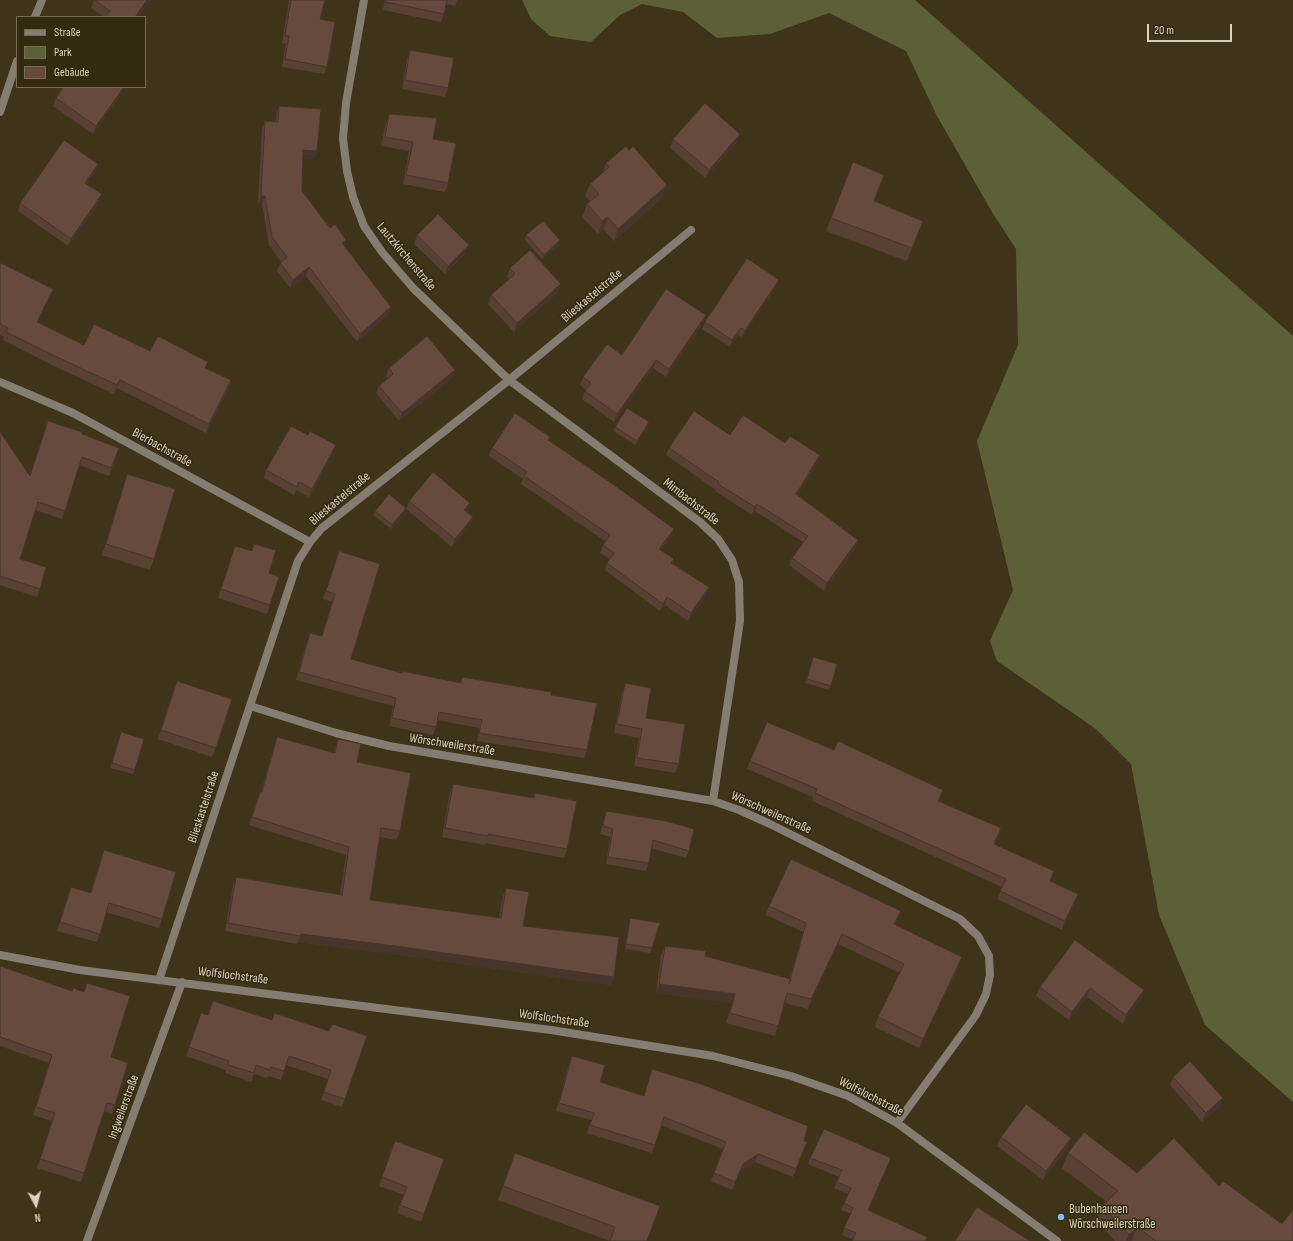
<!DOCTYPE html>
<meta charset="utf-8">
<style>
body{margin:0}
#map{position:relative;width:1293px;height:1241px;overflow:hidden;background:#3f341a;font-family:"Sofia Sans Condensed",sans-serif}
canvas{display:block}
.legend{position:absolute;left:16px;top:16px;width:130px;height:72px;box-sizing:border-box;background:#342a10;border:1px solid #766d57;margin:0;padding:5px 7px;list-style:none;font-size:12px;color:#d8d1c2}
.legend li{display:flex;align-items:center;gap:8px;height:20px}
.legend b{width:20px;border:1px solid #766d57}
.north{position:absolute;left:16px;top:1185px;width:40px;height:40px;-webkit-text-stroke:3px #342a10;paint-order:stroke;rotate:173deg;font-size:11px;font-weight:700;line-height:16px;text-align:center;color:#d8d1c2}
.north::after{content:'';display:block;margin:auto;width:14px;height:18px;background:#d8d1c2;clip-path:polygon(50% 0,100% 100%,50% 72%,0 100%)}
.scale{position:absolute;left:1147px;top:24px;width:85px;height:18px;box-sizing:border-box;border:2px solid #d8d1c2;border-top:0;padding-left:5px;font-size:12px;line-height:14px;white-space:nowrap;color:#d8d1c2;-webkit-text-stroke:3px #342a10;paint-order:stroke}
</style>
<div id="map">
<canvas width="1293" height="1241"></canvas>
<ul class="legend">
<li><b style="height:5px;background:#867d72"></b>Straße</li>
<li><b style="height:11px;background:#5c6037"></b>Park</li>
<li><b style="height:11px;background:#664a3e"></b>Gebäude</li>
</ul>
<div class="north">N</div>
<div class="scale">20 m</div>
</div>
<script>
const c = document.querySelector('canvas').getContext('2d');
c.lineJoin = 'round';
function fill(path, color) { c.fillStyle = color; c.fill(path, 'evenodd'); }
const toPath = rows => new Path2D(rows.map(r => 'M' + r).join(''));
function trace(path, color, width, dash) { c.strokeStyle = color; c.lineWidth = width; c.lineCap = dash ? 'butt' : 'round'; c.setLineDash(dash || []); c.stroke(path); }
function drawText(font, color, halo, rows, align = 'center') {
  c.font = font + ' "Sofia Sans Condensed",sans-serif'; c.lineWidth = 3; c.setLineDash([]); c.textBaseline = 'middle'; c.strokeStyle = halo; c.fillStyle = color; for (const [text, x, y, turn = 0] of rows) {
    c.save(); c.translate(x, y); c.rotate((+turn || 0) * Math.PI / 180); c.textAlign = isNaN(turn) ? turn : align; if (halo) c.strokeText(text, 0, 0); c.fillText(text, 0, 0); c.restore();
  }
}
fill(toPath([
 [522,0,915,0,1293,336,1293,1102,1205,1025,1159,915,1131,764,1096,729,997,661,990,641,1013,590,977,441,1018,345,1016,249,992,212,937,116,906,51,829,13,770,34,717,38,683,12,642,4,620,15,591,42,550,36,531,19]
]), '#5c6037');
trace(toPath([
 [364,0,346,103,343,139,347,171,353,197,364,226,382,252,413,288,509,380,700,522,718,539,732,560,739,582,740,621,713,801],
 [35,17,42,0],
 [0,112,17,61],
 [0,382,73,413,310,542],
 [250,706,336,733,389,746,713,801,739,810,768,823,960,919,978,936,989,956,990,975,986,994,976,1015,897,1123],
 [0,955,80,970,551,1030,713,1056,791,1076,848,1096,897,1123,1057,1241],
 [159,980,298,561,310,542,322,528,509,380,691,230],
 [87,1241,182,982]
]), '#867d72', 8);
fill(toPath([
 [94,0,150,0,138,17,104,17,91,8],
 [289,0,325,0,320,19,327,67,324,74,282,67,286,44,282,43],
 [385,0,457,0,455,6,446,4,444,14,441,22,383,10],
 [410,50,448,88,445,97,402,89,407,59],
 [63,87,124,87,121,94,93,134,53,106,56,98],
 [279,106,317,151,314,159,303,158,302,191,330,228,346,240,344,246,388,315,357,342,306,276,290,288,277,271,280,263,281,262,269,245,262,204,258,204,262,129,265,121,276,122,276,114],
 [389,114,433,139,448,183,445,192,403,184,409,151,381,146,386,123],
 [740,134,737,142,705,178,670,148,673,139],
 [629,150,667,185,663,197,614,241,603,229,598,234,582,217,587,204,590,201,585,196,590,184,603,172,606,163],
 [96,172,87,184,99,202,68,246,18,211,20,203],
 [874,201,918,233,907,261,826,231,831,218],
 [417,235,465,254,445,274,414,244],
 [526,235,560,240,559,245,542,259,525,240],
 [0,265,53,289,50,297,38,322,84,345,150,351,206,368,228,389,206,433,117,388,114,394,54,366,3,340,4,337,0,335],
 [510,268,557,293,514,332,488,304,491,295,509,279,507,277],
 [776,287,742,337,738,335,730,347,702,329,705,322],
 [706,315,703,323,666,377,653,368,614,422,582,399,586,390,580,385,583,377,622,355],
 [389,368,455,370,452,378,399,421,376,393,379,386,388,378,386,375],
 [48,421,119,448,109,476,79,465,62,519,35,510,20,559,40,589,37,597,0,585,0,432,30,476],
 [615,427,647,427,635,445,613,431],
 [730,435,785,443,820,455,818,463,797,495,856,547,824,591,789,565,792,558,803,542,755,511,752,515,715,491,716,490,666,455,669,448],
 [550,437,549,441,671,536,661,550,674,559,672,563,709,587,706,595,688,621,665,605,660,611,605,570,607,563,610,559,600,553,603,545,605,541,521,484,523,479,489,456,492,448],
 [333,453,309,497,296,490,294,495,264,478,266,470],
 [127,474,154,559,150,570,102,555],
 [409,501,470,503,467,512,473,517,470,525,452,547,406,509],
 [375,511,405,513,391,529,373,515],
 [235,546,269,573,279,577,267,614,218,598],
 [339,551,351,659,401,673,460,683,462,677,551,695,587,750,584,758,477,741,479,728,437,720,436,727,433,735,389,726,393,706,296,680,307,641,310,633,322,636,332,602,323,599],
 [812,661,831,686,829,690,805,683],
 [625,683,646,718,679,764,675,773,634,766,639,738,614,733,622,692],
 [174,689,216,748,212,757,158,739],
 [120,737,135,770,133,774,110,768],
 [277,737,334,753,335,748,338,739,357,762,400,831,396,840,380,837,370,900,499,918,503,896,506,888,523,926,614,977,611,985,392,954,298,942,297,944,225,931,233,885,236,877,340,895,346,855,249,825,260,792,261,792,274,746],
 [834,750,943,790,938,801,1001,828,995,844,1050,881,1078,894,1075,902,1062,930,997,899,1002,887,812,801,813,797,747,769,750,761],
 [453,784,533,798,535,793,567,849,564,858,485,843,485,845,442,837,450,792],
 [606,811,689,851,686,858,651,848,649,863,646,871,606,864,610,837,600,834,604,819],
 [104,850,162,919,159,928,106,912,97,942,57,931,71,887,90,893],
 [769,906,897,920,895,924,959,966,919,1048,875,1027,878,1017,900,973,838,944,808,1009,785,1003,778,1026,775,1036,726,1023,732,1003,656,993,661,955,665,946,790,979,803,932,766,915],
 [630,918,652,948,650,953,625,949,629,923],
 [1075,940,1144,990,1141,999,1123,1024,1087,997,1069,1020,1036,996,1040,987],
 [0,966,72,991,84,992,87,983,111,1057,115,1105,112,1114,104,1111,81,1182,37,1168,52,1121,33,1115,49,1063,0,1046],
 [213,1001,271,1020,329,1031,367,1036,342,1107,321,1100,328,1079,286,1065,281,1080,268,1076,267,1078,254,1074,251,1082,225,1073,226,1070,186,1056,201,1013,208,1015],
 [572,1056,600,1082,644,1096,652,1069,804,1141,804,1149,793,1177,755,1162,740,1172,732,1190,711,1181,723,1149,661,1125,652,1153,587,1133,591,1120,556,1111,569,1064],
 [1173,1077,1220,1107,1202,1122,1170,1085],
 [1001,1137,1068,1146,1043,1180,997,1146],
 [395,1141,444,1159,421,1222,397,1213,404,1195,379,1186],
 [515,1153,660,1206,610,1241,498,1200],
 [1068,1153,1137,1173,1219,1186,1293,1241,1115,1241,1096,1221,1102,1206,1107,1202,1062,1168],
 [810,1158,891,1158,868,1210,927,1237,926,1241,852,1241,853,1239,842,1235,851,1214,841,1210,848,1194,834,1188,839,1177,808,1164]
]), '#584035');
fill(toPath([
 [147,0,150,0,138,17,135,17],
 [124,87,121,94,93,134,96,126],
 [740,134,737,142,705,178,709,170],
 [303,150,317,151,314,159,300,158],
 [98,164,96,172,82,191,85,183],
 [667,185,663,197,614,241,618,229],
 [102,194,99,202,68,246,71,239],
 [261,196,265,196,262,204,258,204],
 [608,217,603,229,598,234,602,221],
 [346,240,343,248,342,243],
 [560,240,559,245,542,259,544,255],
 [469,245,465,254,445,274,448,266],
 [309,267,306,276,290,288,293,280],
 [779,280,776,287,742,337,745,330],
 [561,284,557,293,514,332,517,323],
 [53,289,50,297,34,331,37,322],
 [391,307,388,315,357,342,360,334],
 [706,315,703,323,666,377,669,369],
 [741,328,738,335,730,347,732,340],
 [656,360,653,368,614,422,617,414],
 [455,370,452,378,399,421,402,413],
 [120,380,117,388,114,394,117,385],
 [231,380,228,389,206,433,209,424],
 [649,422,647,427,635,445,637,441],
 [336,445,333,453,309,497,312,489],
 [820,455,818,463,793,502,796,494],
 [470,503,467,511,462,518,464,510],
 [757,504,755,511,752,515,755,507],
 [406,508,405,513,391,529,392,525],
 [473,517,470,525,452,547,455,539],
 [674,529,671,536,656,557,659,549],
 [858,540,856,547,824,591,827,583],
 [709,587,706,595,688,621,691,613],
 [667,597,665,605,660,611,663,604],
 [1078,894,1075,902,1062,930,1065,921],
 [301,934,395,946,614,977,611,985,392,954,298,942],
 [842,934,838,944,808,1009,811,999],
 [962,957,959,966,919,1048,923,1039],
 [659,984,735,994,732,1003,656,993],
 [1090,988,1087,997,1069,1020,1072,1012],
 [1144,990,1141,999,1123,1024,1126,1015],
 [1223,1098,1220,1107,1202,1122,1206,1113],
 [1071,1138,1068,1146,1043,1180,1046,1171],
 [758,1154,755,1162,740,1172,732,1190,743,1164],
 [891,1158,888,1165,866,1217,868,1210],
 [1137,1227,1132,1241,1126,1241,1129,1235]
]), '#47342b');
const building = toPath([
 [95,0,147,0,135,17,106,17,110,11,95,0],
 [291,0,325,0,320,19,335,22,327,67,285,59,289,36,285,35,291,0],
 [386,0,447,0,444,14,386,2,386,0],
 [410,50,454,58,448,88,405,80,410,50],
 [63,87,124,87,96,126,56,98,63,87],
 [705,103,740,134,709,170,673,139,705,103],
 [279,106,321,109,317,151,303,150,302,191,330,228,335,224,346,240,342,243,391,307,360,334,309,267,293,280,280,263,287,257,272,237,265,196,261,196,265,121,278,122,279,106],
 [389,114,437,118,433,139,456,143,448,183,406,175,413,142,385,137,389,114],
 [64,140,98,164,85,183,102,194,71,239,20,203,64,140],
 [626,146,629,150,633,146,667,185,618,229,608,217,602,221,587,204,599,194,590,184,609,167,606,163,626,146],
 [853,162,884,175,874,201,923,221,912,248,831,218,853,162],
 [438,214,469,245,448,266,417,235,438,214],
 [543,221,560,240,544,255,526,235,543,221],
 [530,250,561,284,517,323,491,295,515,274,510,268,530,250],
 [747,258,779,280,745,330,741,328,732,340,705,322,747,258],
 [1,263,53,289,37,322,84,345,94,324,150,351,158,336,208,362,205,368,231,380,209,424,120,380,117,385,57,357,6,332,8,328,0,324,0,265,1,263],
 [666,289,706,315,669,369,656,360,617,414,585,391,591,383,583,377,607,344,622,355,666,289],
 [427,336,455,370,402,413,379,386,393,374,389,368,427,336],
 [627,408,649,422,637,441,615,427,627,408],
 [694,411,730,435,743,415,785,443,790,436,820,455,796,494,858,540,827,583,792,558,808,536,757,504,755,507,718,484,719,482,669,448,694,411],
 [515,413,550,437,548,440,617,487,674,529,659,549,674,559,671,563,709,587,691,613,667,597,663,604,607,563,614,553,603,545,610,535,524,476,527,472,492,448,515,413],
 [48,421,82,432,82,434,119,448,111,468,82,457,65,511,38,502,20,559,46,567,40,589,0,576,0,432,30,476,48,421],
 [291,426,308,435,310,431,336,445,312,489,299,482,297,487,266,470,291,426],
 [433,472,470,503,464,510,473,517,455,539,409,501,433,472],
 [127,474,175,489,154,559,106,544,127,474],
 [389,494,406,508,392,525,375,511,389,494],
 [254,544,276,550,269,573,279,577,270,605,221,589,235,546,252,551,254,544],
 [339,551,380,564,351,659,402,673,402,671,461,683,462,677,551,692,551,695,597,703,587,750,479,733,482,720,439,712,436,727,392,718,396,698,299,672,310,633,322,636,335,594,326,591,339,551],
 [813,657,837,664,831,686,807,679,813,657],
 [177,681,232,699,216,748,161,730,177,681],
 [625,683,651,688,646,718,685,724,679,764,637,758,642,729,617,724,625,683],
 [767,722,834,750,838,741,943,790,938,801,1001,828,994,844,1054,871,1050,881,1078,894,1065,921,1000,891,1006,879,815,793,817,789,750,761,767,722],
 [121,732,144,739,135,770,112,763,121,732],
 [277,737,335,753,338,739,361,744,357,762,411,773,400,831,381,828,370,900,501,918,506,888,529,892,523,926,619,937,614,977,395,946,301,934,300,936,228,923,236,877,342,895,349,847,252,817,260,792,262,792,277,737],
 [453,784,534,798,535,793,577,801,567,849,488,834,488,836,445,828,453,784],
 [606,811,666,821,694,829,689,851,653,840,649,863,608,857,613,829,603,826,606,811],
 [104,850,176,872,162,919,109,903,100,934,60,922,71,887,91,893,104,850],
 [791,859,901,911,894,924,962,957,923,1039,878,1017,904,964,842,934,811,999,787,993,778,1026,730,1013,735,994,659,984,665,946,706,951,705,956,791,979,789,984,806,923,769,906,791,859],
 [630,918,660,923,652,948,626,944,630,918],
 [1075,940,1144,990,1126,1015,1090,988,1072,1012,1040,987,1075,940],
 [0,966,72,991,73,988,84,992,87,983,130,996,111,1057,128,1063,115,1105,107,1103,84,1173,40,1159,55,1113,36,1107,52,1055,0,1037,0,966],
 [213,1001,272,1020,274,1013,329,1031,332,1024,367,1036,345,1099,324,1092,331,1070,289,1056,284,1071,271,1067,270,1070,256,1065,254,1073,228,1065,229,1061,189,1047,201,1013,208,1015,213,1001],
 [572,1056,605,1065,600,1082,644,1096,652,1069,704,1085,808,1126,804,1141,807,1142,796,1169,758,1154,743,1164,735,1182,714,1173,726,1142,664,1117,655,1145,590,1125,594,1113,559,1103,572,1056],
 [1190,1061,1223,1098,1206,1113,1173,1077,1190,1061],
 [1026,1104,1071,1138,1046,1171,1001,1137,1026,1104],
 [824,1129,891,1158,868,1210,927,1237,925,1241,852,1241,856,1233,844,1228,853,1208,844,1203,851,1188,837,1182,842,1170,810,1158,824,1129],
 [1084,1132,1137,1173,1174,1138,1219,1186,1223,1181,1282,1224,1293,1209,1293,1241,1156,1241,1137,1227,1129,1235,1102,1206,1118,1191,1068,1153,1084,1132],
 [395,1141,444,1159,424,1214,400,1205,407,1187,382,1177,395,1141],
 [515,1153,660,1206,647,1241,610,1241,615,1227,503,1186,515,1153],
 [977,1207,1030,1241,955,1241,977,1207]
]);
fill(building, '#664a3e');
trace(building, '#47342b', 1);
for (const [x, y, r, color] of [
 [1061,1217,4,"#7cbef9"]
]) { const dot = new Path2D(); dot.arc(x, y, r, 0, 2 * Math.PI); c.fillStyle = color; c.fill(dot); trace(dot, '#342a10', 1.5); }
drawText('13px', '#d8d1c2', '#342a10', [
 ["Lautzkirchenstraße",406,257,50],
 ["Blieskastelstraße",592,296,-40],
 ["Bierbachstraße",162,448,29],
 ["Blieskastelstraße",340,499,-40],
 ["Mimbachstraße",691,502,38],
 ["Wörschweilerstraße",452,745,9],
 ["Blieskastelstraße",204,807,-72],
 ["Wörschweilerstraße",771,813,24],
 ["Wolfslochstraße",233,976,7],
 ["Wolfslochstraße",554,1019,8],
 ["Wolfslochstraße",871,1097,27],
 ["Ingweilerstraße",124,1107,-70]
]);
drawText('13px', '#d8d1c2', '#342a10', [
 ["Bubenhausen",1069,1210],
 ["Wörschweilerstraße",1069,1225]
], 'left');
</script>
